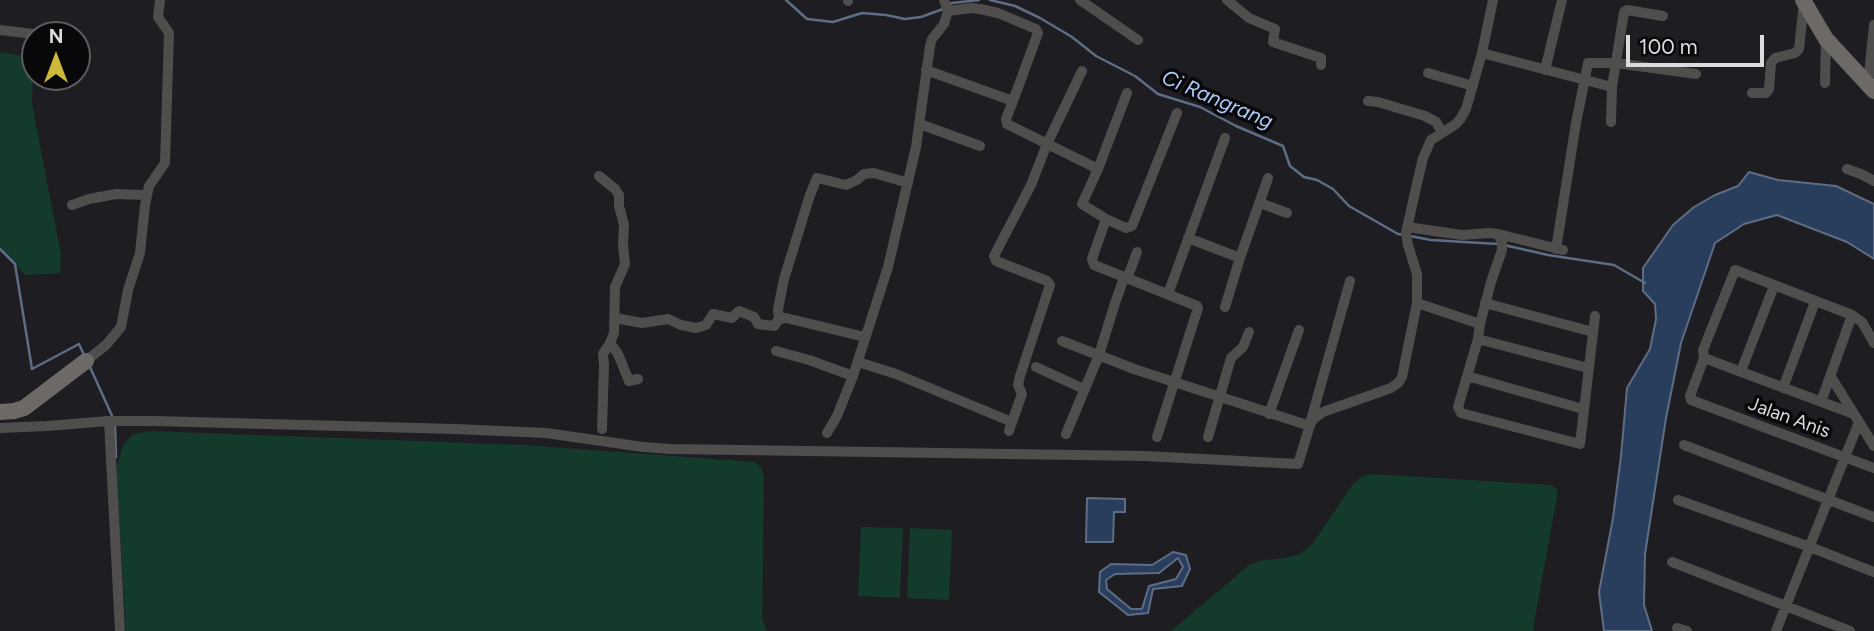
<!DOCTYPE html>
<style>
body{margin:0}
#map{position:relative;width:1874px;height:631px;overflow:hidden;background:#1e1d22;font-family:Figtree,sans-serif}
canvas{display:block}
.north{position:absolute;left:21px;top:21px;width:70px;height:70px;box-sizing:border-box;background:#08080a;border:2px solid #5d5d5f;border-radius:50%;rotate:0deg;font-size:19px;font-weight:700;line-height:28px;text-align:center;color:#dcdcdf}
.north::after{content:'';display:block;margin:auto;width:24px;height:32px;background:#ceb837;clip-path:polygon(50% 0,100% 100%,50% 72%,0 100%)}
.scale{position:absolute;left:1626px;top:35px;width:138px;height:32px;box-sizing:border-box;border:4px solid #dcdcdf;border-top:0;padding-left:9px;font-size:21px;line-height:24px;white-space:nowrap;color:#dcdcdf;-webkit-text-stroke:5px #08080a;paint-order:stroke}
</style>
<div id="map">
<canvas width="1874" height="631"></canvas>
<div class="north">N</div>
<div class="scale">100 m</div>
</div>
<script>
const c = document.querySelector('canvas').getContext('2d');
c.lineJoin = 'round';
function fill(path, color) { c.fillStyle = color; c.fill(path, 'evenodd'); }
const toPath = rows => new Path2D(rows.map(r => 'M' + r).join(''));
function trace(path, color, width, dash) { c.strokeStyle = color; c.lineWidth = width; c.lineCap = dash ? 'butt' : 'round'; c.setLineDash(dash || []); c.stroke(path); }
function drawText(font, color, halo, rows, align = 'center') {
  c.font = font + ' Figtree,sans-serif'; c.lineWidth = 7; c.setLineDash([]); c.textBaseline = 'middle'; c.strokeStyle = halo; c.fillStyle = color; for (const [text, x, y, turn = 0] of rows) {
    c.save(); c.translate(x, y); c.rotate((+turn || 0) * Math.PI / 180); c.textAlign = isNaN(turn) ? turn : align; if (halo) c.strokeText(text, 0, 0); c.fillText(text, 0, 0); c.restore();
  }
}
fill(toPath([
 [0,52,33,58,32,104,61,254,60,273,25,275,0,248],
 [151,431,524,445,755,462,761,467,764,477,762,619,767,631,126,631,116,469,123,445,133,434],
 [1373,474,1551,485,1557,489,1557,497,1533,629,1534,631,1171,631,1249,565,1263,560,1285,558,1300,554,1313,543,1353,484,1363,476],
 [861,527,903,528,900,598,858,596],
 [910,528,952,530,949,600,907,598]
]), '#143a2b');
const water = toPath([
 [1749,172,1778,180,1836,186,1874,204,1874,259,1847,242,1777,215,1744,224,1715,243,1681,343,1666,418,1645,554,1644,605,1652,631,1604,631,1599,592,1613,518,1621,456,1627,388,1650,349,1656,319,1655,304,1643,291,1643,268,1673,225,1694,207,1715,195,1738,186,1749,172],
 [1087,498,1125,499,1125,512,1114,512,1113,542,1086,542,1087,498],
 [1173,552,1186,555,1190,569,1182,586,1153,589,1148,613,1128,615,1099,592,1100,572,1111,564,1152,565,1173,552],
 [1178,558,1183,567,1176,579,1149,586,1142,609,1131,609,1107,589,1106,580,1115,574,1159,573,1178,558]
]);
fill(water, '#293d5d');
trace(water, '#5f6d84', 2);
trace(toPath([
 [786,0,807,19,833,22,862,13,886,15,905,19,921,17,943,9],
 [990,0,1015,6,1040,18,1072,37,1096,56,1135,76,1158,94,1200,107,1236,126,1283,146,1290,166,1304,177,1317,180,1333,189,1349,206,1398,234,1404,235],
 [949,5,952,3,979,0],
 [1410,236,1431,240,1498,244],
 [1504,245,1548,255,1614,265,1645,283],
 [0,249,15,264,32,369,79,344,84,355],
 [90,367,113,418],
 [115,425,116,457]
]), '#5f6d84', 2.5);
trace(toPath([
 [1080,0,1138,40],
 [1227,0,1249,18,1275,29,1273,42,1321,58,1321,65],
 [848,1,848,0],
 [948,11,971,8,980,9,998,13,1036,29,1038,33,1013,101,1006,119,1007,124,1098,169],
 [0,30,33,34],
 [1482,53,1612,87],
 [926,70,1013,101],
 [1545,70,1562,0],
 [1428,73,1473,86],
 [1825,83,1826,39],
 [1868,84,1874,25],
 [1127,93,1098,169,1082,204,1106,219,1092,259,1094,265,1197,306,1198,308,1157,437],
 [1752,93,1766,93,1769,89,1771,63,1775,58,1795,53,1799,49,1804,3],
 [1368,101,1378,102,1425,116,1436,122,1442,132],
 [1611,122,1612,87,1624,12,1627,10,1663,16],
 [920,124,980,146],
 [1847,169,1861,174,1874,181],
 [599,176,615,189,619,195,619,206,624,225,623,244,625,264,615,287,614,333,610,343,603,354,604,365,602,429],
 [1260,203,1287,213],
 [72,205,89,199,116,194,146,195],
 [1106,219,1126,228,1132,226,1177,113],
 [1407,227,1462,235,1489,233,1498,234,1563,250],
 [1498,234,1502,242,1502,250,1491,282,1480,324,1478,339,1458,407,1461,413,1580,444,1595,316],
 [1188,238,1240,258],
 [1556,249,1576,123,1588,63,1616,63,1696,74],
 [1127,279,1137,252],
 [1168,294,1225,138],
 [1417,303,1480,324],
 [1485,303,1593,332],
 [1225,307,1240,258,1268,178],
 [615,318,642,323,668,319,681,325,696,328,706,325,713,314,732,318,739,311,754,317,758,324,774,326,779,319,786,318,865,337],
 [779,319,778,309,784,279,810,195,817,178,846,185,857,180,864,174,874,173,908,183],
 [1478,339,1588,368],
 [1062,341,1134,369,1310,426],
 [610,343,618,354,629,381,638,379],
 [776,351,809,360,853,376],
 [1704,358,1690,396,1691,400,1874,468],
 [86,361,106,345,121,327,128,290,140,253,145,205,149,186,165,163,169,33,158,17,160,0],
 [858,362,896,374,1012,422,1009,431],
 [1036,367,1084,389],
 [1741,371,1774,286],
 [1467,376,1583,409],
 [1831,377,1874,446],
 [1783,388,1815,302],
 [1821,402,1852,315],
 [1269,414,1299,330],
 [1854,414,1704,358,1703,350,1735,270,1852,315,1862,322,1874,343],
 [1311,420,1350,281],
 [109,421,120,631],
 [1012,422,1022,394,1018,385,1020,376,1050,285,1047,281,996,261,994,256,1031,185,1047,144,1082,71],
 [0,428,47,426,109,421,154,421,455,429,546,433,643,447,671,449,1145,456,1298,464,1311,422,1316,417,1323,412,1391,388,1399,382,1402,377,1417,303,1417,274,1408,245,1406,233,1416,188,1423,158,1431,140,1456,124,1461,118,1466,109,1482,53,1493,0],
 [827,433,837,416,853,376,888,267,916,147,930,46,932,39,944,24,947,14,948,11,944,0],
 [1066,434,1099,355,1115,303,1124,278],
 [1208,437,1231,358,1243,347,1249,332],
 [1684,445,1874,517],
 [1678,500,1810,547,1874,572],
 [1672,562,1850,631],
 [1677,628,1687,631],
 [1776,631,1859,422]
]), '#504e4d', 10);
trace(toPath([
 [1803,0,1826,39,1874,91],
 [0,412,14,411,24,408,86,361]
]), '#6d6967', 16);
drawText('19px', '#dcdcdf', '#08080a', [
 ["Jalan Anis",1789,418,20]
]);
drawText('italic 21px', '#adcaf9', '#08080a', [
 ["Ci Rangrang",1217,100,23]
]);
</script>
